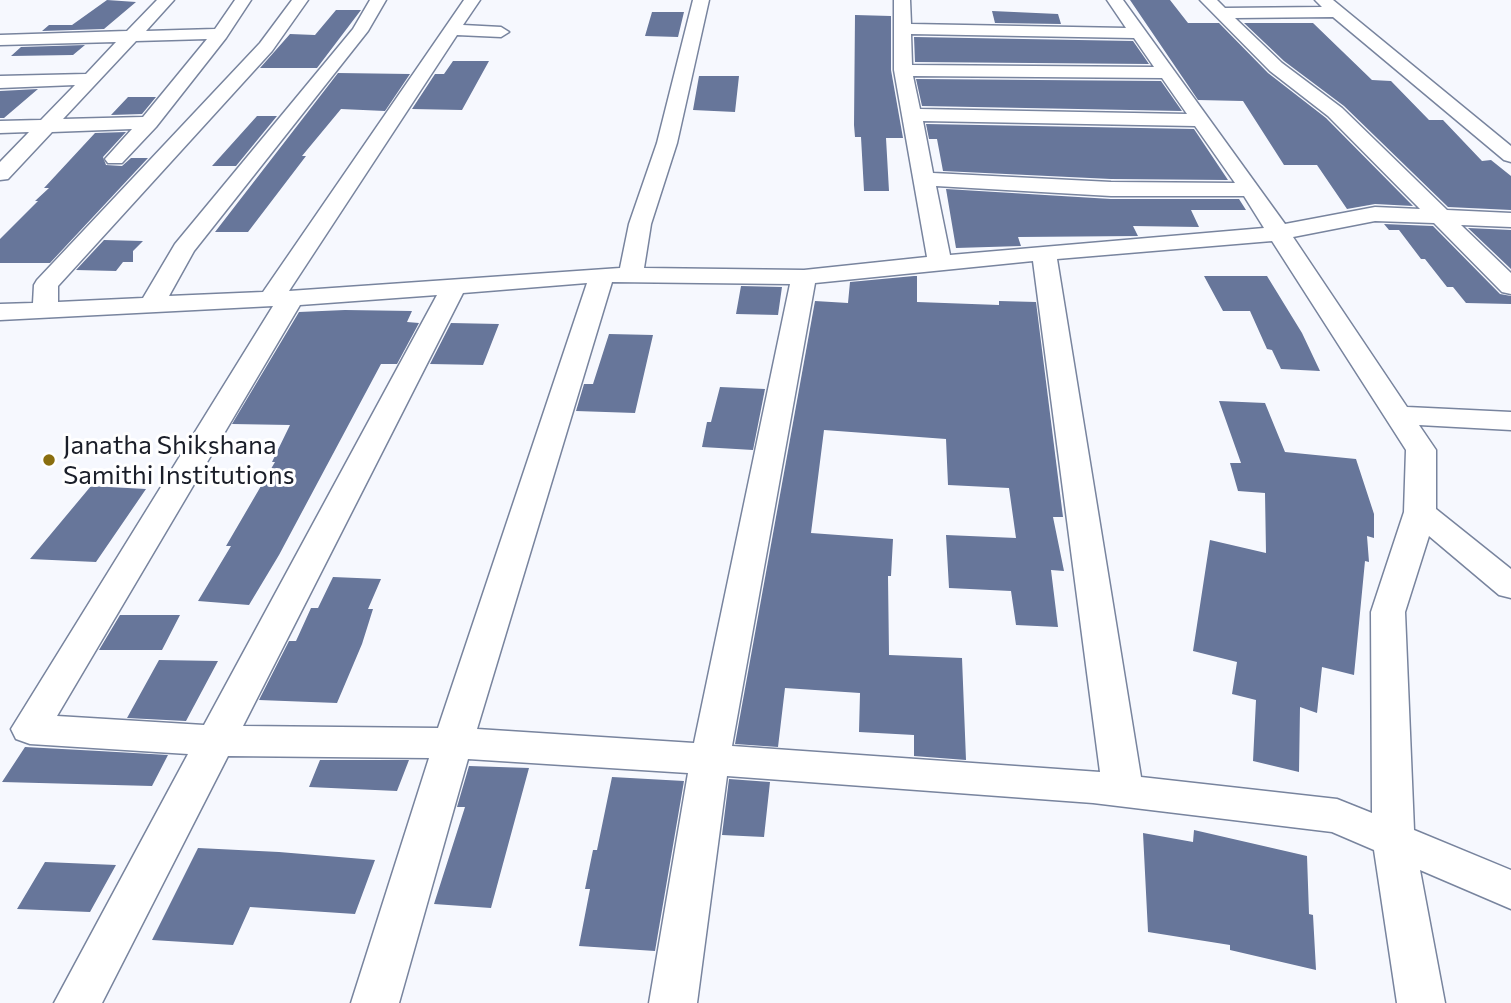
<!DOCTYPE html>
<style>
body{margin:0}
canvas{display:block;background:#f6f8fe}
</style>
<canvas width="1511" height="1003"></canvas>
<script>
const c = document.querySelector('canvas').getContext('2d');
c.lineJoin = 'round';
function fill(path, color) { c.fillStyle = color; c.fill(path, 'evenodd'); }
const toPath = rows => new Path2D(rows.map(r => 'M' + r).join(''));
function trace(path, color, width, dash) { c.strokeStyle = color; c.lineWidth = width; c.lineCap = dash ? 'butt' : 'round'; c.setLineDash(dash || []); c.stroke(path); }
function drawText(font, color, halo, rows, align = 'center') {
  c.font = font + ' Commissioner,sans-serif'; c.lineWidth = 6; c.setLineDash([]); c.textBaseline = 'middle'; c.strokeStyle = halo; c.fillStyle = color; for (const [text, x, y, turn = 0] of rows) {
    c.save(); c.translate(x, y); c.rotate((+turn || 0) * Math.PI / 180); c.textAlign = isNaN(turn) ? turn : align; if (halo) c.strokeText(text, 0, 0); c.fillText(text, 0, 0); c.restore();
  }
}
fill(toPath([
 [107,0,136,2,104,29,42,31,49,25,72,25],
 [1130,0,1170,0,1188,23,1219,23,1268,73,1326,118,1413,206,1375,204,1347,209,1317,165,1284,165,1243,101,1198,100],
 [336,10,361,10,317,68,260,68,290,34,315,35],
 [992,11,1058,14,1061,24,995,23],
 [652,12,684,12,678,37,645,36],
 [855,15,891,16,891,70,903,138,886,138,889,191,864,191,861,137,855,137,854,125],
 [1244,23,1313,23,1372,80,1391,81,1429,120,1443,120,1482,161,1491,160,1511,176,1511,210,1448,207,1344,106,1284,61],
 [914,37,1133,41,1149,64,915,62],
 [85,45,73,55,11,56,21,47],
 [453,61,489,61,462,110,412,109,435,74,444,74],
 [338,73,410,74,385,111,341,109,302,156,306,156,248,232,215,232],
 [699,76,739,76,735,112,693,110],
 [916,79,1161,81,1182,111,922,106],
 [38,89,4,118,0,118,0,91],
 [128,97,156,97,142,114,111,115],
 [257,116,277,116,236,166,212,166],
 [926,124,1194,129,1228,180,1111,179,943,171,937,139,929,139],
 [126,132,103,157,106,165,122,166,131,158,148,158,50,263,0,263,0,239,38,201,35,201,49,188,44,188,95,133],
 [946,189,1111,199,1239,199,1246,210,1191,210,1199,227,1133,226,1138,236,1018,237,1021,246,956,248],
 [1384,224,1433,226,1500,294,1511,296,1511,304,1466,303,1453,287,1447,287,1425,259,1421,259,1399,230,1389,230],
 [1468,228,1511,230,1511,269],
 [104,240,143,241,133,251,133,262,123,262,116,271,76,270],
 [914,276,917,276,917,302,999,305,999,301,1036,302,1063,517,1053,517,1064,571,1051,570,1058,627,1016,625,1011,591,949,588,946,535,1016,538,1009,488,948,485,946,439,824,430,811,533,893,539,891,576,888,576,889,655,962,658,966,760,914,756,914,735,859,732,860,693,785,688,778,747,735,744,815,301,848,303,850,282],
 [1204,276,1267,276,1302,333,1320,371,1281,369,1272,350,1267,349,1250,311,1223,311],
 [741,286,782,287,778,315,736,314],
 [345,310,412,311,407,322,419,323,397,364,381,364,279,555,249,605,198,601,231,546,226,546,275,462,272,462,290,425,232,424,299,312],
 [451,323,499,324,483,365,430,364],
 [609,334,653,335,635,413,576,411,584,384,593,384],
 [720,387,765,389,753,450,702,447,707,422,711,422],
 [1219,401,1265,403,1285,452,1356,459,1374,514,1374,538,1367,536,1369,562,1365,561,1354,675,1322,667,1317,713,1300,707,1299,772,1253,761,1256,700,1232,694,1237,662,1193,651,1210,540,1266,553,1265,493,1238,491,1230,463,1241,463],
 [91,486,146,489,96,562,30,559],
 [333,577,381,579,368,609,373,609,362,644,337,703,259,700,289,641,296,641,311,608,318,608],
 [120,615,180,615,162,650,99,650],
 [159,660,218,661,186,721,127,718],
 [25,747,99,751,168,755,152,786,2,782],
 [320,760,409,760,397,791,309,787],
 [469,766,529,768,491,908,434,904,465,807,457,807],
 [612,777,684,781,655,951,579,946,590,889,585,889,593,850,597,850],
 [729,779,770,782,764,837,722,835],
 [1194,830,1307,856,1309,914,1313,915,1316,970,1230,950,1230,945,1148,932,1143,833,1193,842],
 [198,848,279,852,375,860,355,914,250,907,233,945,152,940],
 [45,862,116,865,90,912,17,909]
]), '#67769a');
const minor = toPath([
 [157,0,174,0,146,31,215,29,235,0,251,0,226,38,156,127,122,163,108,163,105,159,132,129,52,132,8,179,0,180,0,162,29,132,0,133,0,121,41,120,75,85,0,88,0,76,86,74,116,42,0,45,0,35,127,31,157,0],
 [207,39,143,117,63,119,136,41,207,39],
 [292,0,308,0,272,51,58,286,58,302,143,298,175,244,353,29,370,0,386,0,368,31,194,251,169,296,263,292,464,0,480,0,463,25,501,27,509,32,501,37,457,35,289,291,620,268,629,224,657,143,693,0,709,0,677,143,651,224,644,268,804,270,927,257,894,70,894,0,910,0,911,24,1126,28,1107,0,1123,0,1285,224,1375,207,1420,209,1328,116,1270,71,1200,0,1217,0,1225,8,1322,7,1315,0,1333,0,1511,146,1511,162,1504,160,1333,17,1235,18,1282,63,1342,108,1447,210,1511,213,1511,227,1461,225,1511,273,1511,294,1502,292,1434,223,1375,221,1293,237,1407,407,1511,412,1511,430,1419,425,1436,450,1436,509,1511,569,1511,598,1499,595,1429,536,1405,612,1414,830,1511,870,1511,909,1420,870,1445,1003,1397,1003,1374,850,1332,832,1093,803,727,776,697,1003,649,1003,688,773,468,759,399,1003,351,1003,429,758,228,756,102,1003,54,1003,188,754,30,744,16,739,11,729,273,306,0,320,0,304,33,303,34,285,37,280,260,43,292,0],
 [911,34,1134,38,1154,67,912,65,911,34],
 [913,76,1162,78,1187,114,920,109,913,76],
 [923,121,1195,126,1235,183,1111,182,933,173,923,121],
 [936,186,1111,196,1244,196,1264,228,950,255,936,186],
 [1272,241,1406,450,1404,512,1371,612,1372,813,1337,799,1141,777,1057,259,1272,241],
 [1033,261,1100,772,732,746,815,283,1033,261],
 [612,282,790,284,694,743,477,729,612,282],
 [587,283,438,728,243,726,463,293,587,283],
 [437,295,204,725,57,716,300,305,437,295]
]);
trace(minor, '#78849e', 3);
fill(minor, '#fff');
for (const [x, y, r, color] of [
 [49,460,7,"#8a6e0f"]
]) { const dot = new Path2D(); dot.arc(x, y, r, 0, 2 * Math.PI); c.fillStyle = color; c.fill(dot); trace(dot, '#fff', 2.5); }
drawText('26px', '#1a1e29', '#fff', [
 ["Janatha Shikshana",63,445],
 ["Samithi Institutions",63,475]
], 'left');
</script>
